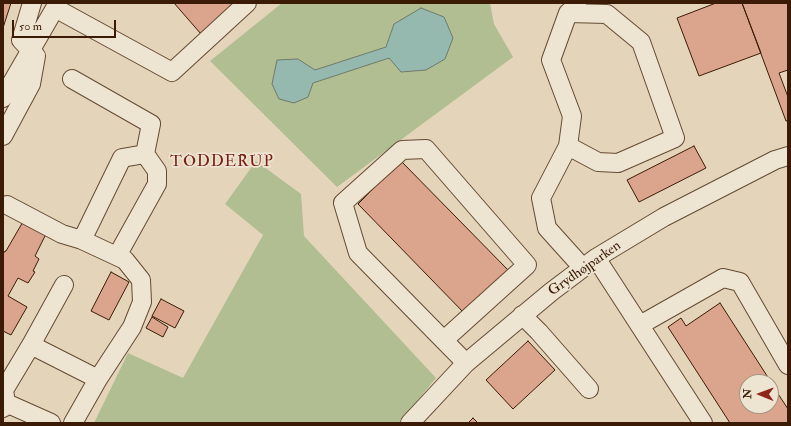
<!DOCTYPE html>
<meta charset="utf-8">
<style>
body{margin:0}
#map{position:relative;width:791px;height:426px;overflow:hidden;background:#e4d5ba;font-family:"IM FELL Double Pica",serif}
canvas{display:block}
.frame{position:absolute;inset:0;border:4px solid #3b1b05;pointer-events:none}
.north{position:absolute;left:739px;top:374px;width:40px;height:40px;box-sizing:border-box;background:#ede4d2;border:1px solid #a69480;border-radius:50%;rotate:271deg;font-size:11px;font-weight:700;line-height:16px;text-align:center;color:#3b1b05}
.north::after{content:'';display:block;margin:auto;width:14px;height:18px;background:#8f2418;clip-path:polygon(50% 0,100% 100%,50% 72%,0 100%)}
.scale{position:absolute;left:12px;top:20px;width:104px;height:18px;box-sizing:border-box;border:2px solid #3b1b05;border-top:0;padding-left:5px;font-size:12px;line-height:14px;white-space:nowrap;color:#3b1b05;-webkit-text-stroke:3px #ede4d2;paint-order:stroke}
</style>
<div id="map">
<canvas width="791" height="426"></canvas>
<div class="frame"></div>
<div class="north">N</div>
<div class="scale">50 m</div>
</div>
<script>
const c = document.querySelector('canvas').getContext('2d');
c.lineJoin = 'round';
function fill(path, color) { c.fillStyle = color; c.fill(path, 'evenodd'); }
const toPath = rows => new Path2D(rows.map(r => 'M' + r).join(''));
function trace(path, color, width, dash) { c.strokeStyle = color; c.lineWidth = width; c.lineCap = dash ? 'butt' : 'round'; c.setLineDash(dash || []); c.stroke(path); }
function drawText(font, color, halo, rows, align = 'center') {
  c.font = font + ' "IM FELL Double Pica",serif'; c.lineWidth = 3.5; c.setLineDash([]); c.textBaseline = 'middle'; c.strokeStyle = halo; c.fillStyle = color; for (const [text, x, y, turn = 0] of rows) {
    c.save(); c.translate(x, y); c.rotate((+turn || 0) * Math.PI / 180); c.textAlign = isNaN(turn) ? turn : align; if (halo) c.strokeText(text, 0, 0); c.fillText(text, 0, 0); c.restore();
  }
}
fill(toPath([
 [282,3,490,3,494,24,513,57,337,187,210,61],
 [256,161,301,194,304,236,436,378,399,423,94,423,128,353,183,378,263,235,225,204]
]), '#b1be92');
const water = toPath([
 [421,8,444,17,453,38,445,59,426,70,401,72,389,58,313,83,308,97,294,103,279,99,272,84,277,60,298,59,315,70,386,47,394,24,421,8]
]);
fill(water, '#95b9af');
trace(water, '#717a6b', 1);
const building = toPath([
 [3,3,11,3,3,28,3,3],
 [174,3,236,3,201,34,174,3],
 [716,3,742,3,761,53,699,76,677,18,716,3],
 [742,3,788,3,788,70,779,73,788,97,788,121,786,121,742,3],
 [694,146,706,168,639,202,627,180,694,146],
 [401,161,509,271,465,314,358,204,401,161],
 [24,220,47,232,35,256,39,259,33,271,35,272,28,283,18,278,8,296,27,307,11,335,3,331,3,254,5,251,6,251,24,220],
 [111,272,129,282,109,320,91,311,111,272],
 [161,299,184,311,175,328,152,316,161,299],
 [720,303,771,382,747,382,747,406,771,406,771,383,788,409,788,423,730,423,668,327,681,318,686,326,720,303],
 [152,317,168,327,163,337,146,328,152,317],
 [528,341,555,370,513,409,486,380,528,341],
 [473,418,478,423,468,423,473,418]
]);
fill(building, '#dba48c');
trace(building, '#3b1b05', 1);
const minor = toPath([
 [577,5,568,13,551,60,572,116,568,146,541,198,547,228,583,268],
 [55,8,172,72,247,3],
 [568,13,607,14,641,42,675,138,618,163,598,162,568,146],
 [72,79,151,124,145,154,122,158,82,240],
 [3,98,58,3],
 [3,136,31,84,36,56,21,40,32,3],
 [7,205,62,234,82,240,125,260,141,280,142,302,132,327,98,379,31,345],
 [117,256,157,184,157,171,145,154],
 [596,258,703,423],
 [522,315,539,332,589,389],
 [640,325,723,278,740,282,788,365],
 [444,340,527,265,426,149,402,150,343,203,358,253,466,363],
 [6,403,51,423],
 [3,408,6,403,4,390,31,345,64,285],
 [73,423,98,379],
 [410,423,466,363,551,292,596,258,664,217,775,160,788,156]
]);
trace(minor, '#654a32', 20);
trace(minor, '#ede4d2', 18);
drawText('14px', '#3b1b05', '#ede4d2', [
 ["Grydhøjparken",585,269,-35]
]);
c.letterSpacing = '1px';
drawText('16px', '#7a1f14', '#ede4d2', [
 ["TODDERUP",222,163]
]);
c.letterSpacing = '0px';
</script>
